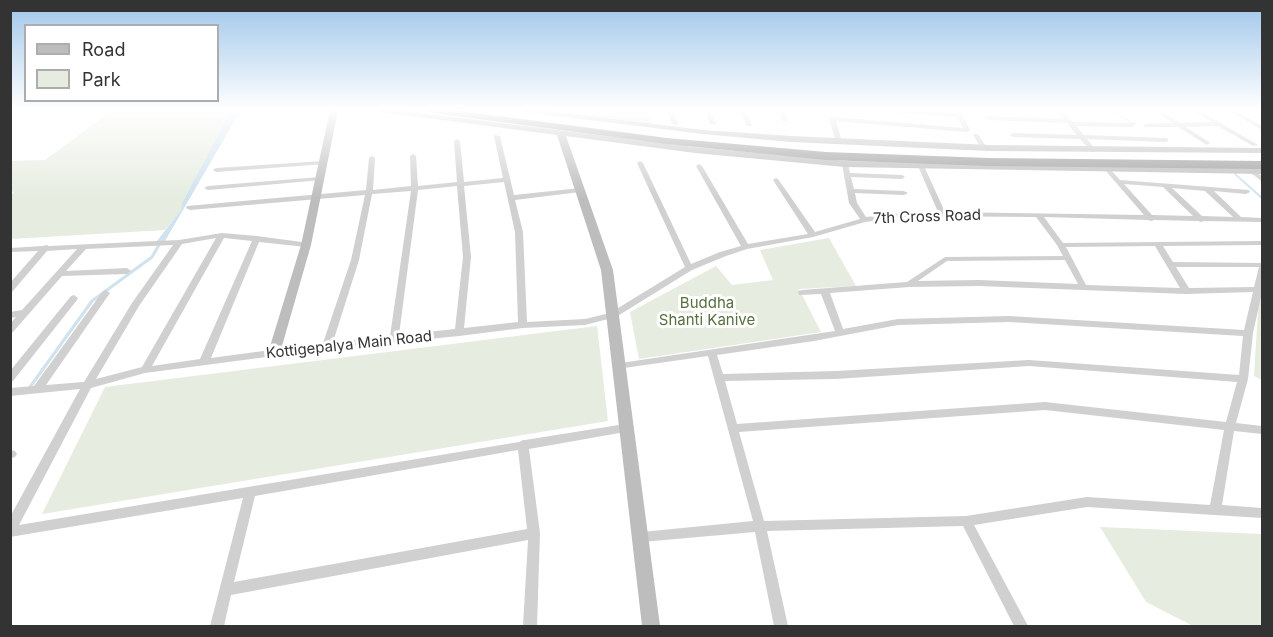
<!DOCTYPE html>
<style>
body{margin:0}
#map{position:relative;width:1273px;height:637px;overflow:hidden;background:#fff;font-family:Inter,sans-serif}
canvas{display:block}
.frame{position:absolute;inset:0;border:12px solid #333;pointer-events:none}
.legend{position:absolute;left:24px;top:24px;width:195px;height:78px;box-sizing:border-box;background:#fff;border:2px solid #adadad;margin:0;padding:8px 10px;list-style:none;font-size:18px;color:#333}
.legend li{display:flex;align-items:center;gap:12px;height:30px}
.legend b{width:30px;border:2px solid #adadad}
</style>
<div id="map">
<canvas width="1273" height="637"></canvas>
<div class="frame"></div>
<ul class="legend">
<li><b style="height:8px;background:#bdbdbd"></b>Road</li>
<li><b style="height:16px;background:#e6ecdf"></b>Park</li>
</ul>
</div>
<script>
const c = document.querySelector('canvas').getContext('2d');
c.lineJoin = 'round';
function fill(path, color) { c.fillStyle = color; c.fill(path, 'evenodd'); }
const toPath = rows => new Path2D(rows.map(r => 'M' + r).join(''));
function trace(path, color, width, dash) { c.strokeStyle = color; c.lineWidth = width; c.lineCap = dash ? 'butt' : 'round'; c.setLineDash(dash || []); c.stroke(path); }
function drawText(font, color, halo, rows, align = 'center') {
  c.font = font + ' Inter,sans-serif'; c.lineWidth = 6; c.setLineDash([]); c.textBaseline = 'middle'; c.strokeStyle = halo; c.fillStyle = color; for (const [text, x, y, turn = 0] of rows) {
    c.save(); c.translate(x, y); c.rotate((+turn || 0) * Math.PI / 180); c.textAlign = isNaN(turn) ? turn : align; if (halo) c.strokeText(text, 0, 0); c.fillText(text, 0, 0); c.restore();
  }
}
fill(toPath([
 [113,110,231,110,182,203,181,210,165,230,11,239,11,195,14,192,11,191,10,161,45,160],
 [547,110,648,110,652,124],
 [829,238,856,286,799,289,821,332,639,359,630,312,716,266,732,285,773,280,760,250],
 [1259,295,1262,295,1262,380,1254,376],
 [597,326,608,421,42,514,105,387],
 [1100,527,1262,534,1262,626,1193,626,1146,602]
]), '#e6ecdf');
fill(toPath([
 [231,110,241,110,165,241,157,241,181,210,182,203]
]), '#cfe2ee');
trace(toPath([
 [1110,110,1135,124],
 [1235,174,1262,198]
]), '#cfe2ee', 2);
trace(toPath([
 [30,387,92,301,152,257,160,243]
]), '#cfe2ee', 3);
fill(toPath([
 [667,110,673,110,678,124,677,125,672,124,667,110],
 [705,110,711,110,716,124,715,125,710,124,705,110],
 [739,110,745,110,752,125,751,126,747,126,739,110],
 [778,110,784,110,788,120,787,121,783,121,778,110],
 [886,110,908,110,956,113,954,110,960,110,970,130,967,132,836,121,842,142,839,144,836,142,829,119,832,117,963,128,957,117,889,112,886,110],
 [1056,110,1062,110,1073,122,1132,123,1135,125,1132,127,1076,126,1084,135,1166,138,1169,140,1166,142,1087,139,1096,150,1093,152,1091,151,1080,139,1013,137,1010,135,1013,133,1077,135,1067,123,989,120,986,118,989,116,1063,119,1056,110],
 [1153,110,1159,110,1181,123,1212,122,1192,110,1198,110,1258,145,1253,146,1218,126,1186,127,1209,142,1210,143,1207,145,1178,127,1144,127,1144,125,1146,124,1173,123,1153,110],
 [1228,110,1234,110,1262,126,1262,130,1228,110],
 [974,134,978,134,987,148,986,149,982,149,973,135,974,134],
 [495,135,500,136,514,195,580,188,584,190,580,192,515,200,523,232,527,322,585,319,610,313,685,267,637,163,640,161,643,163,691,264,720,252,741,246,696,166,699,164,702,166,748,244,808,234,773,180,776,178,778,179,815,232,860,219,849,203,842,164,845,162,848,164,850,173,902,175,905,177,902,179,851,177,854,189,904,191,908,193,904,195,855,193,857,203,866,217,911,212,938,212,918,166,921,164,924,166,945,212,1144,215,1105,170,1105,168,1107,167,1109,168,1120,180,1249,190,1250,192,1246,194,1214,191,1241,217,1262,218,1262,222,1204,221,1201,222,1198,221,1154,220,1151,221,1148,220,1044,217,1063,243,1262,241,1262,245,1163,246,1173,262,1262,263,1262,292,1253,333,1248,379,1236,423,1262,426,1262,434,1234,431,1222,505,1262,508,1262,518,1087,507,974,525,1028,626,1014,626,963,526,767,531,788,626,774,626,755,532,642,542,638,541,636,537,638,533,642,532,753,521,708,356,617,369,614,368,612,366,614,364,835,331,821,294,799,295,798,293,799,291,802,290,907,282,945,257,1063,256,1057,245,1036,217,911,216,865,222,813,237,747,249,726,256,692,270,616,317,585,325,523,328,459,336,327,349,145,373,91,388,19,525,519,442,523,440,525,440,625,424,629,425,630,428,629,431,625,432,529,449,540,533,537,626,523,626,528,540,231,595,224,626,210,626,243,498,10,537,10,517,80,389,10,396,10,388,34,386,103,291,106,290,110,293,46,385,84,382,132,303,173,245,86,249,66,271,127,268,131,271,127,274,62,276,13,332,10,333,10,324,16,317,10,318,10,312,22,310,77,249,47,251,13,291,10,292,10,283,38,251,10,252,10,248,43,246,46,245,49,246,179,240,222,233,257,236,309,243,310,245,309,247,306,247,259,242,211,358,323,343,351,260,365,195,190,210,186,208,187,206,366,190,369,158,372,156,375,158,373,190,411,186,410,156,413,154,416,156,418,186,457,182,454,141,457,139,460,141,464,182,503,178,494,136,495,135],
 [504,182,515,232,518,322,464,328,471,257,464,186,504,182],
 [1124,184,1163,187,1193,216,1152,215,1124,184],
 [457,186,463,257,455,329,399,335,418,190,457,186],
 [1172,188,1205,191,1233,217,1202,216,1172,188],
 [411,191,390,336,333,342,359,260,372,194,411,191],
 [216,238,142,367,96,379,139,306,182,244,216,238],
 [224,238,252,241,200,359,152,366,224,238],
 [1155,246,1180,288,1086,285,1066,247,1155,246],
 [1065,260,1078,284,979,280,918,281,947,261,1065,260],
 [1176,267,1259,267,1254,287,1189,288,1176,267],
 [979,286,1186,294,1253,292,1244,330,1009,316,898,319,843,329,830,293,909,287,979,286],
 [1009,322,1243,336,1239,375,1029,360,836,371,723,374,717,355,814,341,898,325,1009,322],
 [1029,366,1237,382,1226,422,1045,402,737,424,725,381,836,379,1029,366],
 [1045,410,1224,430,1210,505,1087,497,966,516,764,521,739,432,1045,410],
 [518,450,527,529,234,582,255,496,518,450],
 [323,161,326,163,325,164,216,172,213,170,216,168,323,161],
 [1250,168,1262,176,1262,181,1260,180,1248,171,1248,169,1250,168],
 [320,177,322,178,322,180,208,190,204,188,208,186,320,177],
 [74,295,78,298,77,300,13,381,10,381,10,371,71,296,74,295],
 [10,450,15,451,17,454,15,457,11,458,10,450]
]), '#d0d0d0');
fill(toPath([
 [330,110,338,110,311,245,280,353,274,357,268,353,301,245,330,110],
 [377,110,396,110,695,147,845,161,1262,168,1262,174,845,167,695,153,566,136,613,270,660,626,642,626,601,270,557,135,381,112,377,110],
 [521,110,541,110,703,130,791,136,990,145,1262,148,1262,153,990,151,791,142,703,134,525,112,521,110]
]), '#bdbdbd');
fill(toPath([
 [427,110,453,110,667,138,826,152,989,158,1262,161,1262,169,989,166,826,160,667,144,432,113,427,110]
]), '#9a9a9a');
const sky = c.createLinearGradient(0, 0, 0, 199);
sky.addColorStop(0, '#9ec6ea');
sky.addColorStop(0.55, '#fff');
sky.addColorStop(1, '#ffffff00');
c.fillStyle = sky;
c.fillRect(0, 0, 1273, 199);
drawText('15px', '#333', '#fff', [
 ["7th Cross Road",927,217,-2],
 ["Kottigepalya Main Road",349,345,-6]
]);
drawText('15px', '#56703f', '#fff', [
 ["Buddha",707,303],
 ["Shanti Kanive",707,320]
]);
</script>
